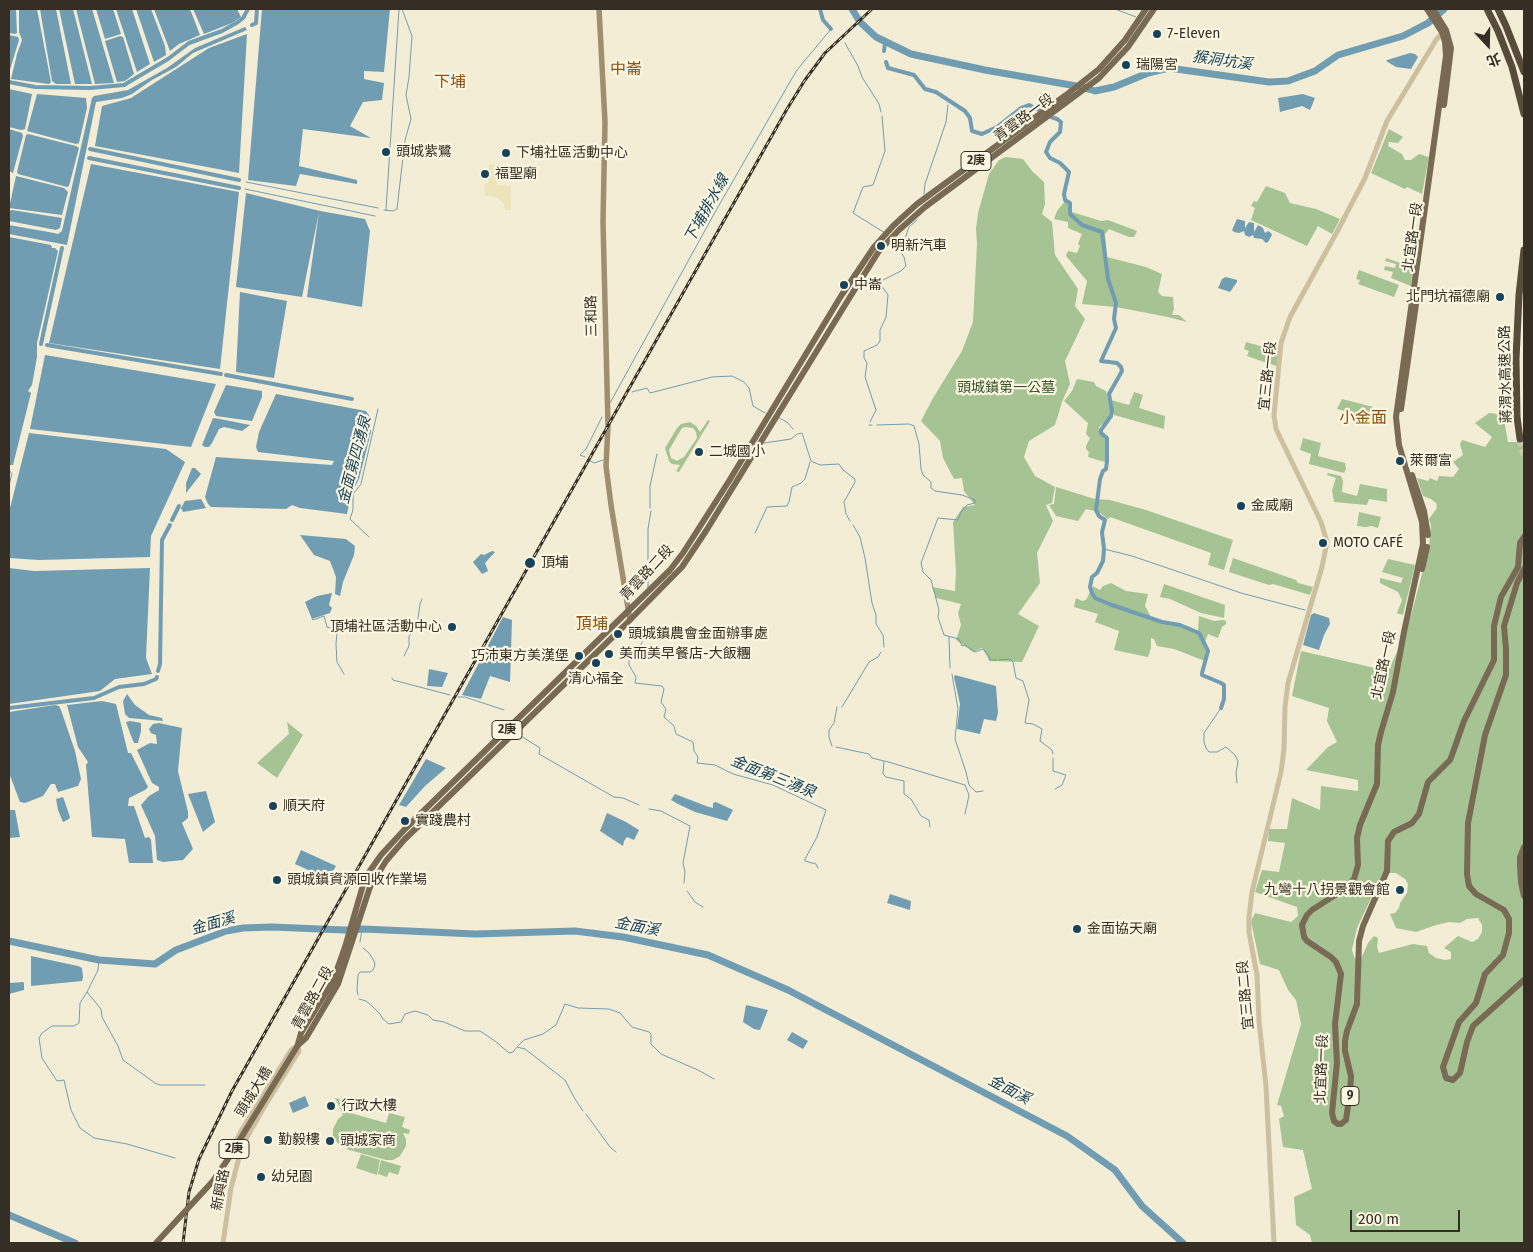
<!DOCTYPE html>
<meta charset="utf-8">
<style>
body{margin:0}
#map{position:relative;width:1533px;height:1252px;overflow:hidden;background:#f3edd5;font-family:"Fira Sans","Noto Sans TC",sans-serif}
canvas{display:block}
.frame{position:absolute;inset:0;border:10px solid #352e24;pointer-events:none}
.north{position:absolute;left:1463px;top:20px;width:50px;height:50px;-webkit-text-stroke:4px #fbf6e1;paint-order:stroke;rotate:159deg;font-size:14px;font-weight:700;line-height:20px;text-align:center;color:#352e24}
.north::after{content:'';display:block;margin:auto;width:18px;height:22px;background:#352e24;clip-path:polygon(50% 0,100% 100%,50% 72%,0 100%)}
.scale{position:absolute;left:1350px;top:1210px;width:110px;height:22px;box-sizing:border-box;border:2px solid #352e24;border-top:0;padding-left:6px;font-size:15px;line-height:18px;white-space:nowrap;color:#352e24;-webkit-text-stroke:4px #fbf6e1;paint-order:stroke}
</style>
<div id="map">
<canvas width="1533" height="1252"></canvas>
<div class="frame"></div>
<div class="north">北</div>
<div class="scale">200 m</div>
</div>
<script>
const c = document.querySelector('canvas').getContext('2d');
c.lineJoin = 'round';
function fill(path, color) { c.fillStyle = color; c.fill(path, 'evenodd'); }
const toPath = rows => new Path2D(rows.map(r => 'M' + r).join(''));
function trace(path, color, width, dash) { c.strokeStyle = color; c.lineWidth = width; c.lineCap = dash ? 'butt' : 'round'; c.setLineDash(dash || []); c.stroke(path); }
function drawText(font, color, halo, rows, align = 'center') {
  c.font = font + ' "Fira Sans","Noto Sans TC",sans-serif'; c.lineWidth = 4.5; c.setLineDash([]); c.textBaseline = 'middle'; c.strokeStyle = halo; c.fillStyle = color; for (const [text, x, y, turn = 0] of rows) {
    c.save(); c.translate(x, y); c.rotate((+turn || 0) * Math.PI / 180); c.textAlign = isNaN(turn) ? turn : align; if (halo) c.strokeText(text, 0, 0); c.fillText(text, 0, 0); c.restore();
  }
}
fill(toPath([
 [1389,129,1403,137,1398,143,1389,142,1388,146,1402,154,1405,160,1411,160,1419,154,1429,157,1422,194,1407,187,1405,189,1371,173],
 [1006,157,1023,159,1032,171,1044,182,1045,204,1042,214,1052,222,1055,255,1078,289,1075,306,1085,319,1065,361,1070,384,1062,402,1055,425,1029,441,1024,457,1035,476,1055,487,1052,503,1046,505,1053,521,1037,553,1040,583,1018,614,1039,626,1022,662,990,661,982,648,973,652,956,640,961,625,958,613,961,604,936,598,932,587,955,591,956,572,953,522,963,507,975,505,964,491,962,478,954,479,943,458,940,441,921,421,933,398,962,351,973,322,977,243,976,229,978,213,989,174,999,160],
 [1266,186,1285,193,1290,203,1316,209,1340,219,1332,234,1318,226,1307,246,1251,220,1255,208,1251,206,1254,201,1257,202],
 [1066,200,1070,203,1072,212,1101,221,1108,220,1137,231,1134,237,1129,237,1109,229,1105,234,1107,257,1146,267,1162,274,1158,292,1162,296,1173,297,1174,309,1172,315,1179,315,1187,322,1168,317,1116,307,1082,304,1087,281,1066,256,1068,251,1077,253,1080,246,1078,244,1082,234,1068,228,1068,222,1054,219,1057,211],
 [1386,258,1413,267,1411,286,1391,278,1393,272,1384,270,1385,266,1395,268,1396,264,1385,261],
 [1359,270,1399,285,1394,297,1358,284,1360,280,1356,279],
 [1246,342,1278,351,1277,366,1270,364,1272,351,1268,351,1267,363,1247,356,1249,351,1244,349],
 [1077,379,1094,382,1096,386,1106,391,1111,410,1107,420,1099,427,1099,432,1105,438,1105,462,1088,457,1089,452,1086,449,1086,446,1090,438,1086,434,1088,423,1064,401,1072,391],
 [1134,392,1143,395,1139,408,1165,416,1164,429,1114,415,1111,400,1129,405],
 [1342,399,1373,407,1369,417,1337,409],
 [1489,413,1499,414,1504,420,1508,442,1524,442,1524,428,1524,1243,1312,1243,1310,1235,1296,1225,1294,1197,1312,1189,1303,1150,1283,1147,1279,1119,1284,1116,1281,1106,1277,1105,1301,1024,1296,1000,1288,990,1279,970,1260,964,1251,921,1255,913,1291,922,1298,916,1297,907,1255,892,1262,870,1279,872,1285,843,1268,841,1269,829,1287,829,1292,798,1320,810,1321,786,1358,791,1358,780,1306,770,1328,747,1337,742,1327,721,1329,708,1292,696,1301,651,1388,671,1407,631,1429,547,1431,525,1429,519,1437,508,1436,503,1431,499,1423,496,1417,478,1428,481,1430,478,1437,481,1439,476,1453,477,1459,469,1453,462,1463,455,1460,444,1462,440,1485,447,1492,437,1475,423],
 [1383,873,1396,873,1405,879,1408,884,1407,893,1400,903,1399,908,1395,913,1390,914,1396,928,1416,932,1436,925,1449,922,1460,923,1467,919,1478,918,1482,925,1482,932,1478,939,1472,942,1458,936,1444,948,1451,952,1451,959,1445,960,1436,958,1429,953,1427,946,1413,944,1379,953,1377,947,1378,938,1374,936,1368,943,1361,959,1355,959,1352,950,1357,928],
 [708,420,710,421,679,472,676,471,680,465,672,464,669,461,665,448,677,428,681,424,690,422,696,426,700,432],
 [685,427,693,428,696,432,697,438,684,457,677,461,671,458,669,450,682,428],
 [1303,438,1321,443,1318,456,1345,463,1346,469,1344,473,1309,464,1311,454,1300,450],
 [1328,473,1341,476,1343,481,1342,492,1357,496,1360,484,1387,489,1387,502,1369,499,1367,505,1334,502,1332,490,1336,478,1327,475],
 [1056,487,1095,499,1110,500,1146,510,1233,540,1224,570,1208,565,1211,553,1110,517,1108,519,1099,512,1086,509,1078,521,1056,516,1049,505,1054,504],
 [1359,512,1381,517,1378,528,1372,526,1365,527,1357,526],
 [1233,558,1296,580,1298,583,1313,587,1310,595,1273,584,1269,585,1229,572],
 [1388,559,1415,565,1403,615,1397,613,1402,600,1398,592,1380,583,1380,578,1401,583,1403,578,1382,572],
 [1111,583,1126,591,1148,594,1145,606,1153,620,1163,624,1180,626,1196,633,1198,631,1199,616,1214,621,1223,620,1226,621,1226,624,1222,627,1218,638,1208,634,1204,645,1206,653,1205,661,1174,649,1157,646,1154,639,1151,638,1151,648,1148,657,1114,650,1119,631,1095,622,1098,614,1074,607,1076,598,1082,601,1086,600,1093,586,1100,590,1103,586],
 [1164,584,1225,605,1224,618,1201,613,1170,599,1160,597],
 [287,722,303,735,277,778,257,763,289,734],
 [335,1098,349,1101,347,1112,386,1123,389,1113,405,1117,402,1127,410,1130,409,1134,403,1133,406,1139,406,1146,400,1156,393,1160,386,1160,346,1149,339,1145,333,1136,333,1129,338,1119,343,1115],
 [361,1154,380,1160,377,1175,356,1168],
 [381,1160,401,1166,398,1175,389,1172,387,1177,378,1174]
]), '#a6c394');
fill(toPath([
 [489,164,499,165,497,185,511,186,511,210,505,210,504,204,497,198,485,196,484,184,488,183]
]), '#ede5ba');
fill(toPath([
 [9,9,16,9,17,33,15,34,9,33],
 [19,9,37,9,51,82,49,84,11,79,17,54,22,40,19,32],
 [40,9,56,9,71,84,56,84,52,81],
 [59,9,73,9,92,84,75,84],
 [76,9,92,9,114,83,95,84],
 [96,9,113,9,121,34,105,39],
 [116,9,132,9,150,64,137,72],
 [136,9,151,9,165,46,166,55,154,62],
 [154,9,190,9,200,35,179,44,170,51],
 [193,9,237,9,241,17,232,23,204,34],
 [262,9,390,9,384,72,364,71,364,79,384,83,382,100,363,102,350,126,371,138,303,129,299,166,357,180,357,184,300,174,296,186,248,180],
 [245,27,247,30,193,53,176,67,152,80,132,94,122,98,96,102,67,245,9,234,9,225,54,233,58,234,62,231,92,98,94,96,128,90,167,68,195,48],
 [247,34,239,173,95,146,102,106,131,98,209,48],
 [9,35,18,37,19,40,9,73],
 [120,36,123,37,134,74,125,81,117,82,105,41],
 [1410,53,1415,54,1418,57,1411,69,1396,67,1386,61,1387,60],
 [9,89,32,94,25,129,21,130,9,127],
 [37,94,86,98,87,108,79,143,76,144,27,131],
 [1303,94,1315,98,1310,110,1302,106,1280,112,1278,98],
 [9,129,22,133,23,136,13,173,9,171],
 [28,134,76,146,79,148,69,186,67,187,18,174,17,172,26,135],
 [91,164,239,192,220,369,49,343],
 [16,176,64,188,68,192,62,215,9,208],
 [246,193,320,211,365,219,370,231,362,307,307,297,319,212,302,297,236,287],
 [12,210,62,218,60,228,56,230,9,221,9,211],
 [1237,219,1245,221,1245,228,1249,222,1254,223,1254,232,1258,225,1263,228,1265,233,1268,231,1271,233,1272,235,1268,242,1266,243,1262,239,1254,238,1253,235,1249,237,1245,235,1244,231,1239,233,1234,232,1232,230],
 [9,237,51,245,52,248,55,248,58,251,37,343,37,357,32,385,28,391,31,393,13,465,9,465],
 [1226,277,1237,280,1237,282,1230,292,1218,288,1222,279],
 [240,292,287,301,274,378,236,372],
 [45,355,216,384,191,447,30,429],
 [226,385,262,391,262,397,252,421,216,416,214,412],
 [276,394,366,411,370,417,371,432,359,479,351,495,347,514,300,508,292,505,286,509,211,507,208,504,205,497,216,457,332,465,334,461,258,452,256,447,259,432],
 [213,418,220,419,250,425,242,431,224,427,219,429,212,443,209,447,205,447,202,445],
 [29,433,166,449,185,462,151,536,150,557,39,560,9,558,9,512],
 [192,468,195,468,201,474,186,493,186,483],
 [201,499,206,508,183,512,181,508,185,501],
 [300,535,346,539,355,546,354,555,343,582,340,596,335,594,336,577,330,561,314,555],
 [492,551,495,552,485,563,488,571,482,574,473,562,481,554,484,555],
 [9,568,34,571,150,568,146,658,152,674,115,679,100,691,9,704],
 [332,593,329,605,332,608,330,613,312,619,305,602,317,596],
 [1314,613,1329,618,1330,624,1324,635,1319,650,1303,645,1311,615],
 [503,617,512,620,510,682,490,676,481,699,462,695],
 [429,669,448,673,442,687,427,686],
 [955,675,996,686,998,713,996,721,984,719,980,734,957,729,960,704,954,677],
 [127,694,135,705,149,715,162,718,163,721,129,718,125,714,123,701],
 [102,701,116,704,128,753,131,753,148,787,145,790,129,798,128,806,134,806,145,838,149,837,151,840,153,863,129,863,125,839,92,837,86,765,88,762,78,747,67,705],
 [55,705,59,706,61,710,75,751,81,779,78,786,58,792,55,784,51,784,43,796,25,803,20,802,9,773,9,712],
 [130,721,141,723,141,731,138,743,134,743,130,733,126,722],
 [159,723,182,728,178,771,188,812,188,818,182,823,193,849,183,860,163,862,157,860,155,836,141,805,149,796,159,790,159,787,152,783,137,750,150,743,157,744,156,735,151,733,149,729,153,724],
 [426,759,446,768,425,786,406,807,399,805],
 [206,791,215,822,203,832,188,794],
 [675,794,706,806,713,808,713,803,716,802,733,810,727,821,695,812,678,804,671,800],
 [63,797,70,817,69,819,63,822,58,810,56,799],
 [9,810,15,810,20,837,9,838],
 [607,813,626,822,639,830,634,840,627,837,624,841,623,846,600,831],
 [301,850,336,866,328,879,295,864],
 [890,894,911,901,910,910,887,903],
 [31,956,78,966,82,968,83,977,82,981,31,986],
 [23,982,24,983,24,990,9,994,9,983],
 [746,1005,768,1010,760,1030,754,1029,743,1022],
 [792,1032,808,1041,803,1049,787,1040],
 [305,1096,309,1106,293,1113,289,1103]
]), '#719db2');
trace(toPath([
 [1115,9,1136,17],
 [845,43,858,66,862,77,879,104,881,112],
 [948,102,948,99],
 [882,116,885,151,873,185,863,187,853,213,885,233],
 [239,180,240,180],
 [246,182,378,208],
 [239,188,240,188],
 [245,189,375,216],
 [924,194,925,184,946,122,948,105],
 [384,210,393,211,397,209,405,140,411,119,406,95,409,77,412,36,402,9],
 [386,210,399,9],
 [901,251,909,227,917,220],
 [632,392,647,388,650,393,712,377,732,376,744,382,749,388,753,406,765,413],
 [610,403,714,214,787,87,797,70,831,29],
 [779,418,787,422,793,429],
 [870,422,876,410,865,377,867,363,864,358,864,351,877,345,880,341,880,330,886,317,888,295,881,285,881,281,901,271,906,266,904,257,893,241],
 [869,425,872,425],
 [877,425,909,424,914,426,919,444,921,469,923,475,931,482,931,488,935,491,962,495,975,500,975,503,967,505,961,512,958,520,938,518,921,563,923,572,931,580,939,610,938,617,944,635,959,639,962,646,965,645,975,652,983,649,989,656,989,660,997,660],
 [798,434,802,433,811,461,820,465,839,464,843,470,855,479,855,482,844,502,846,514,850,521],
 [764,443,791,439,797,434],
 [585,457,580,455,586,449,602,417],
 [589,460,594,463,603,460],
 [9,470,12,474,9,485],
 [650,508,650,486,657,454],
 [853,525,860,537,865,558,872,603,876,615,876,624,883,635,884,647],
 [755,533,767,507,787,506,789,502,792,487,801,483,805,479,810,462],
 [369,537,350,519,353,510,353,494,361,484,378,409],
 [1104,549,1132,556,1241,593,1305,610],
 [648,588,648,529,651,511],
 [312,619,313,620,324,616,327,627,334,629,337,633,336,644,337,662,344,674],
 [642,636,642,643,629,657,629,665,636,677,635,683,662,686,664,689,661,702,666,709,664,717,674,726,676,734,693,742,694,751,698,757,697,763,715,765,733,774,773,785,826,810,817,837,805,859,805,861,816,864,818,868],
 [949,637,950,668],
 [404,656,409,646,409,636,417,627,420,604,422,599],
 [999,660,1010,659,1013,662,1016,678,1023,681,1029,700,1025,723,1033,724,1042,729,1040,741,1052,750,1053,754],
 [952,674,958,709,955,739,966,772,969,785,976,792,983,791],
 [392,678,393,680,450,695],
 [458,697,465,697,504,710],
 [842,707,869,662,878,657,881,652],
 [1221,708,1204,733,1204,742,1206,748,1209,752,1217,752,1226,747,1235,755,1238,761,1236,773,1237,783],
 [519,733,521,736,540,748,539,754,614,797,623,798,639,805],
 [832,746,829,737,829,730,834,723,837,707],
 [836,747,869,754,872,758,884,761,883,774,886,777,904,781,904,794,911,799,921,816,929,820,930,827],
 [1053,758,1053,771,1066,775,1062,785,1055,789],
 [885,761,965,785,969,795,965,814],
 [649,809,661,811,690,826,683,863,685,872,684,883],
 [687,891,695,902,703,907],
 [360,942,362,929],
 [99,960,98,970,87,992,101,1009,102,1017,118,1046,123,1060,155,1083,160,1085,205,1085],
 [87,992,80,1003,79,1023,74,1026,52,1026,42,1033,39,1038,42,1058,57,1081,64,1080,71,1110,80,1128,94,1138,127,1144,175,1158],
 [358,995,357,990,358,975,360,972,370,972,373,970,375,965,374,961,369,953,363,948],
 [359,999,366,1001,373,1007,380,1014,383,1019,389,1024,401,1022,405,1014,415,1011,428,1015,433,1020,444,1022,465,1031,480,1031,495,1041,509,1053,513,1052,517,1047,525,1049,565,1080,575,1099,583,1111],
 [518,1046,524,1040,543,1034,556,1025,565,1004,578,1008,609,1009,620,1013,632,1027,649,1032,651,1034,651,1044,661,1054,698,1070,714,1079],
 [586,1114,610,1147,616,1152]
]), '#719db2', 1);
trace(toPath([
 [820,9,823,20,831,29],
 [252,25,256,23,257,9],
 [884,51,885,43],
 [886,62,888,68,914,75,925,89,936,92,965,111,970,118,972,131,982,134,997,127,1021,108,1029,105,1039,110],
 [9,82,35,87,90,88,124,85,168,59,189,43,222,31,238,22,243,18,248,9],
 [1051,117,1057,119,1061,122,1060,132,1050,142,1046,152,1050,158,1060,163,1069,172,1064,194,1065,200,1070,203,1070,214,1082,225,1102,232,1108,279,1116,303,1114,319,1116,328,1101,361,1117,363,1121,367,1122,371,1109,394,1112,411,1111,416,1101,430,1101,433,1107,438,1107,461,1106,469,1103,471,1100,479,1096,510,1099,516,1105,520,1102,532,1104,549,1103,561,1097,573,1092,577,1090,587,1092,593,1095,598,1109,604,1162,622,1180,625,1199,633,1208,651,1202,673,1202,675,1221,683,1224,685,1224,699,1221,708],
 [90,149,239,180],
 [89,158,239,188],
 [41,344,62,248],
 [47,345,221,374],
 [226,375,352,399],
 [172,520,179,506],
 [158,671,160,664,162,540,170,525],
 [9,708,94,698,119,687,144,684,156,679,157,677]
]), '#719db2', 4);
trace(toPath([
 [852,9,860,22,876,37,911,54,985,70,1082,87,1095,91,1114,87,1148,73,1169,68,1269,82,1288,81,1315,71,1338,55,1403,36,1428,23,1444,9],
 [9,941,99,960,155,964,176,950,226,931,243,928,272,927,344,930,363,929,475,934,575,931,623,937,708,955,788,990,1067,1136,1115,1170,1142,1206,1183,1243],
 [9,1215,75,1243]
]), '#719db2', 7);
trace(toPath([
 [1520,439,1524,455]
]), '#cdc7b2', 7, [7, 3.5]);
trace(toPath([
 [223,1243,231,1188,242,1146,263,1109,299,1051,298,1045,291,1050,240,1133,237,1139,242,1146],
 [1274,1243,1266,1086,1259,1021,1257,975,1249,932,1249,917,1252,892,1281,772,1284,749,1285,707,1288,683,1322,567,1327,542,1321,522,1276,429,1274,415,1281,343,1290,317,1338,230,1365,178,1387,121,1436,40,1444,31]
]), '#ccc0a0', 5);
trace(toPath([
 [599,9,605,122,603,222,608,425,606,466,611,505,630,620]
]), '#9f8f71', 5.5);
trace(toPath([
 [1427,9,1442,32,1445,42,1446,56,1396,417,1399,445,1422,522,1423,544,1404,632,1393,692,1381,732,1378,745,1377,784,1360,825,1357,838,1358,865,1354,879,1343,890,1312,910,1307,915,1302,925,1304,937,1307,941,1331,957,1336,962,1341,974,1335,1024,1337,1063,1332,1113,1334,1121,1338,1124,1341,1124,1346,1120,1350,1092,1351,1076,1345,1051,1345,1041,1347,1031,1357,1004,1359,941,1363,926,1387,871,1388,841,1394,832,1412,823,1419,814,1428,782,1450,760,1452,755,1464,721,1494,660,1494,626,1501,597,1518,567,1520,543,1524,537],
 [1433,9,1446,30,1451,48,1444,105],
 [1401,409,1418,290],
 [1412,475,1424,511,1428,535],
 [1422,569,1427,547],
 [1524,569,1517,583,1504,626,1506,649,1506,675,1485,735,1468,823,1467,874,1469,886,1476,894,1504,910,1509,919,1509,933,1503,955,1485,974,1476,1003,1459,1022,1443,1067,1446,1078,1453,1080,1460,1073,1467,1042,1473,1026,1524,980],
 [1524,847,1520,857,1520,866,1521,882,1524,896],
 [298,1044,301,1033,333,981,345,947,363,885,367,875,381,855,405,829,670,570,683,553,729,481,841,296,874,247,894,225,917,204,1066,95,1099,69,1125,40,1146,9],
 [298,1045,306,1038,338,984,370,887,386,861,404,840,624,626,682,567,706,531,850,297,879,251,899,230,925,207,1099,78,1128,47,1154,9]
]), '#786a53', 6);
trace(toPath([
 [1487,9,1498,31,1512,67,1524,114],
 [1498,9,1506,26,1524,72],
 [1520,439,1517,417,1516,359,1519,295,1524,250]
]), '#574b3a', 7);
const rail = toPath([
 [183,1243,189,1192,199,1159,232,1091,787,109,805,80,825,53,872,9]
]);
trace(rail, '#352e24', 3);
trace(rail, '#fbf6e1', 1, [4]);
trace(toPath([
 [156,1243,213,1181,228,1159,298,1045]
]), '#786a53', 6);
for (const [x, y, r, color] of [
 [1157,34,5,"#16425a"],
 [1126,65,5,"#16425a"],
 [386,152,5,"#16425a"],
 [506,153,5,"#16425a"],
 [485,174,5,"#16425a"],
 [881,246,5,"#16425a"],
 [844,285,5,"#16425a"],
 [1500,297,5,"#16425a"],
 [699,452,5,"#16425a"],
 [1400,461,5,"#16425a"],
 [1241,506,5,"#16425a"],
 [1323,543,5,"#16425a"],
 [530,563,6,"#16425a"],
 [452,627,5,"#16425a"],
 [618,634,5,"#16425a"],
 [609,654,5,"#16425a"],
 [579,656,5,"#16425a"],
 [596,663,5,"#16425a"],
 [273,806,5,"#16425a"],
 [405,821,5,"#16425a"],
 [277,880,5,"#16425a"],
 [1400,890,5,"#16425a"],
 [1077,929,5,"#16425a"],
 [331,1106,5,"#16425a"],
 [268,1140,5,"#16425a"],
 [330,1141,5,"#16425a"],
 [261,1177,5,"#16425a"]
]) { const dot = new Path2D(); dot.arc(x, y, r, 0, 2 * Math.PI); c.fillStyle = color; c.fill(dot); trace(dot, '#fbf6e1', 2); }
for (const [x, y, w] of [
 [976,161,30],
 [507,730,30],
 [1350,1096,18],
 [234,1149,30]
]) { const box = new Path2D(); box.roundRect(x - w / 2, y - 9.5, w, 19, 4); c.fillStyle = '#fbf6e1'; c.fill(box); trace(box, '#352e24', 1); }
drawText('bold 12px', '#352e24', null, [
 ["2庚",976,161],
 ["2庚",507,730],
 ["9",1350,1096],
 ["2庚",234,1149]
]);
drawText('14px', '#352e24', '#fbf6e1', [
 ["7-Eleven",1167,34],
 ["瑞陽宮",1136,65],
 ["頭城紫鷺",396,152],
 ["下埔社區活動中心",516,153],
 ["福聖廟",495,174],
 ["明新汽車",891,246],
 ["中崙",854,285],
 ["北門坑福德廟",1490,297,"right"],
 ["二城國小",709,452],
 ["萊爾富",1410,461],
 ["金威廟",1251,506],
 ["MOTO CAFÉ",1333,543],
 ["頂埔",541,563],
 ["頂埔社區活動中心",442,627,"right"],
 ["頭城鎮農會金面辦事處",628,634],
 ["美而美早餐店-大飯糰",619,654],
 ["巧沛東方美漢堡",569,656,"right"],
 ["清心福全",596,679,"center"],
 ["順天府",283,806],
 ["實踐農村",415,821],
 ["頭城鎮資源回收作業場",287,880],
 ["九彎十八拐景觀會館",1390,890,"right"],
 ["金面協天廟",1087,929],
 ["行政大樓",341,1106],
 ["勤毅樓",278,1140],
 ["頭城家商",340,1141],
 ["幼兒園",271,1177]
], 'left');
drawText('14px', '#352e24', '#fbf6e1', [
 ["青雲路一段",1024,118,-36],
 ["北宜路一段",1413,237,-82],
 ["三和路",592,316,-91],
 ["蔣渭水高速公路",1506,374,-91],
 ["宜三路一段",1268,376,-84],
 ["青雲路二段",647,573,-47],
 ["北宜路一段",1384,665,-78],
 ["宜三路二段",1246,995,-95],
 ["青雲路二段",313,998,-61],
 ["北宜路一段",1322,1069,-88],
 ["頭城大橋",254,1092,-58],
 ["新興路",221,1190,-79]
]);
drawText('14px', '#365526', '#fbf6e1', [
 ["頭城鎮第一公墓",1006,388]
]);
drawText('italic 15px', '#16425a', '#fbf6e1', [
 ["猴洞坑溪",1222,61,8],
 ["下埔排水線",707,209,-61],
 ["金面第四湧泉",355,460,-75],
 ["金面第三湧泉",773,777,22],
 ["金面溪",213,924,-16],
 ["金面溪",637,927,11],
 ["金面溪",1009,1090,28]
]);
drawText('16px', '#8b5316', '#fbf6e1', [
 ["中崙",626,70],
 ["下埔",450,83],
 ["小金面",1363,419],
 ["頂埔",592,625]
]);
</script>
